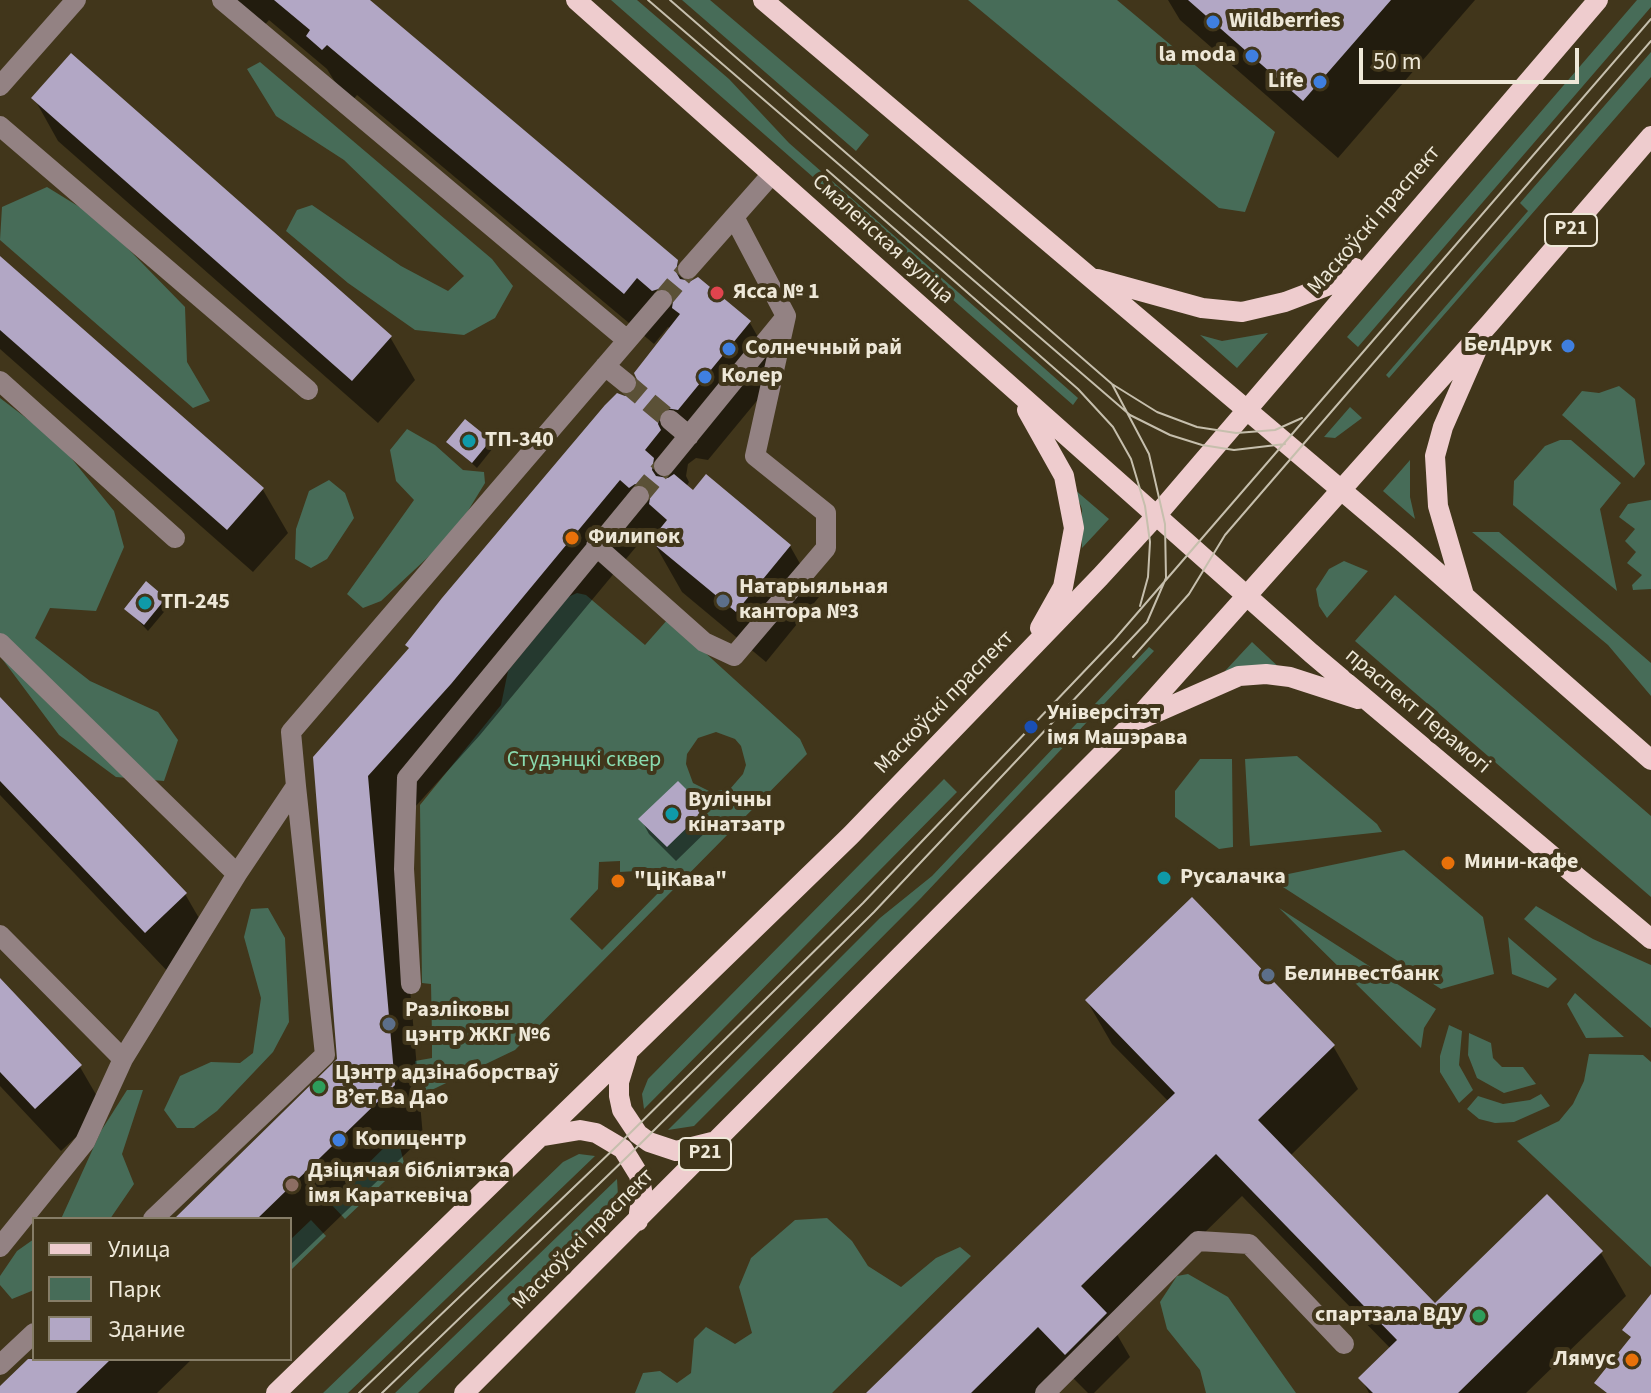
<!DOCTYPE html>
<meta charset="utf-8">
<style>
body{margin:0}
#map{position:relative;width:1651px;height:1393px;overflow:hidden;background:#41361b;font-family:"Source Sans 3",sans-serif}
canvas{display:block}
.legend{position:absolute;left:32px;top:1217px;width:260px;height:144px;box-sizing:border-box;background:#41361b;border:2px solid #867d67;margin:0;padding:10px 14px;list-style:none;font-size:24px;color:#eee8d8}
.legend li{display:flex;align-items:center;gap:16px;height:40px}
.legend b{width:40px;border:2px solid #867d67}
.scale{position:absolute;left:1359px;top:48px;width:220px;height:36px;box-sizing:border-box;border:4px solid #eee8d8;border-top:0;padding-left:10px;font-size:24px;line-height:28px;white-space:nowrap;color:#eee8d8;-webkit-text-stroke:6px #41361b;paint-order:stroke}
</style>
<div id="map">
<canvas width="1651" height="1393"></canvas>
<ul class="legend">
<li><b style="height:10px;background:#eeccce"></b>Улица</li>
<li><b style="height:22px;background:#476c58"></b>Парк</li>
<li><b style="height:22px;background:#b2a7c5"></b>Здание</li>
</ul>
<div class="scale">50 m</div>
</div>
<script>
const c = document.querySelector('canvas').getContext('2d');
c.lineJoin = 'round';
function fill(path, color) { c.fillStyle = color; c.fill(path, 'evenodd'); }
const toPath = rows => new Path2D(rows.map(r => 'M' + r).join(''));
function trace(path, color, width, dash) { c.strokeStyle = color; c.lineWidth = width; c.lineCap = dash ? 'butt' : 'round'; c.setLineDash(dash || []); c.stroke(path); }
function drawText(font, color, halo, rows, align = 'center') {
  c.font = font + ' "Source Sans 3",sans-serif'; c.lineWidth = 8; c.setLineDash([]); c.textBaseline = 'middle'; c.strokeStyle = halo; c.fillStyle = color; for (const [text, x, y, turn = 0] of rows) {
    c.save(); c.translate(x, y); c.rotate((+turn || 0) * Math.PI / 180); c.textAlign = isNaN(turn) ? turn : align; if (halo) c.strokeText(text, 0, 0); c.fillText(text, 0, 0); c.restore();
  }
}
fill(toPath([
 [611,0,637,0,729,79,789,143,1078,398,1073,405],
 [682,0,710,0,869,135,864,141,856,151],
 [968,0,1117,0,1275,132,1245,212,1219,208],
 [1637,0,1651,0,1651,7,1358,347,1347,337],
 [1651,52,1651,77,1389,378,1386,375,1528,211,1520,203],
 [260,62,492,259,513,286,495,318,464,335,415,330,348,283,286,231,297,210,312,205,401,266,448,291,464,276,344,160,276,116,247,69],
 [47,187,99,219,185,307,187,362,210,401,193,408,0,240,2,207],
 [1268,333,1237,368,1200,335,1222,341],
 [1619,386,1635,399,1645,464,1634,478,1562,415,1582,391,1599,393],
 [0,398,59,443,114,511,124,547,96,611,50,608,35,638,90,681,158,712,178,740,164,781,116,777,59,735,0,656],
 [1350,407,1362,418,1335,438,1324,437],
 [407,429,435,445,463,470,484,472,485,483,455,532,381,601,363,608,347,594,414,500,396,481,390,450],
 [1560,440,1571,440,1621,483,1600,509,1617,591,1513,505,1514,481,1545,446],
 [1410,460,1410,497,1415,519,1383,491],
 [329,480,345,493,354,518,327,559,311,568,295,559,296,529,309,491],
 [1074,489,1109,519,1082,548,1082,509],
 [1651,500,1651,589,1633,590,1632,585,1642,575,1627,563,1636,552,1625,541,1635,529,1619,517,1628,504],
 [1472,532,1499,532,1651,663,1651,696,1608,645],
 [1344,561,1368,571,1327,618,1319,606,1316,589,1329,569],
 [577,593,586,595,645,645,668,619,800,739,807,754,515,1050,417,1097,415,1061,432,1058,432,1037,431,984,422,983,420,805,501,705,508,671,568,597],
 [716,732,735,739,741,746,746,765,743,774,730,789,711,792,693,783,686,764,687,754,698,738],
 [620,861,620,872,668,869,666,885,602,950,570,919,598,889,599,862],
 [1395,595,1651,816,1651,897,1355,641],
 [1252,642,1283,671,1225,671],
 [1149,647,1154,651,921,898,694,1126,668,1130,880,918,932,876],
 [1297,756,1377,824,1382,832,1250,846,1245,759],
 [1200,759,1232,759,1233,847,1219,849,1175,817,1175,791],
 [944,779,957,792,644,1109,642,1094,648,1079],
 [1404,850,1483,917,1494,974,1441,989,1269,878],
 [1536,906,1593,939,1651,965,1651,1028,1524,919],
 [268,908,285,938,289,1022,273,1052,217,1111,194,1128,177,1128,164,1110,180,1076,211,1062,240,1063,253,1053,261,998,244,937,251,909],
 [1279,908,1436,1009,1424,1028,1421,1048],
 [1508,937,1557,979,1548,988,1512,974],
 [1575,993,1624,1037,1586,1038,1567,1004],
 [1449,1025,1462,1031,1459,1065,1473,1090,1459,1103,1440,1072,1440,1056],
 [1469,1033,1491,1043,1493,1058,1502,1067,1523,1067,1536,1084,1504,1093,1477,1078,1468,1055],
 [1589,1054,1643,1055,1651,1062,1651,1267,1517,1141,1559,1121,1573,1104,1584,1081],
 [127,1090,143,1090,122,1154,134,1184,110,1219,61,1219,101,1131],
 [1541,1094,1550,1106,1514,1122,1495,1123,1479,1119,1467,1109,1478,1096,1503,1104,1530,1100],
 [397,1135,404,1163,345,1219,329,1202],
 [579,1154,595,1156,348,1393,323,1393,563,1162],
 [617,1179,618,1196,609,1209,418,1393,395,1393],
 [827,1218,852,1241,868,1266,901,1287,936,1258,960,1247,971,1256,832,1393,635,1393,643,1373,660,1371,677,1383,691,1373,694,1339,706,1327,735,1344,752,1333,739,1287,751,1258,795,1220],
 [311,1220,326,1236,290,1271,290,1240],
 [34,1239,34,1290,12,1299,0,1285,0,1276,17,1251],
 [1188,1274,1228,1297,1296,1393,1206,1393,1200,1370,1167,1329,1160,1302,1177,1276]
]), '#476c58');
fill(toPath([
 [236,0,367,0,677,262,689,283,698,280,750,323,779,374,708,460,696,458,688,464,686,476,689,482,686,487,790,546,819,597,766,662,682,592,653,541,657,536,650,530,480,735,396,828,423,1137,290,1265,290,1219,177,1219,335,1068,340,1052,315,758,625,398,637,393,671,329,668,327,654,344,357,95,353,100,338,87,327,69,269,20,262,28],
 [1168,0,1475,0,1338,158,1180,20],
 [34,98,390,337,415,380,378,423,58,141],
 [0,258,263,490,288,533,253,572,0,349],
 [489,441,493,448,477,468,449,442],
 [165,599,169,606,148,631,127,609],
 [0,700,185,894,210,937,171,975,0,795],
 [704,810,713,825,676,861,649,834,641,819],
 [0,981,80,1067,105,1110,61,1151,0,1086],
 [1087,1001,1333,1046,1358,1089,1290,1156,1435,1306,1601,1253,1626,1296,1526,1393,1369,1393,1361,1378,1391,1349,1242,1196,1111,1324,1130,1357,1094,1393,1088,1393,1064,1369,1039,1393,869,1393,1169,1102,1112,1044],
 [34,1356,34,1359,192,1359,157,1393,0,1393,0,1388]
]), '#0007');
fill(toPath([
 [274,0,370,0,678,260,676,272,680,279,691,281,698,277,751,321,678,410,666,408,660,412,658,424,661,430,645,450,654,458,652,470,656,476,668,478,674,474,693,490,706,474,791,545,736,612,650,541,667,520,649,504,651,492,647,486,635,484,629,488,620,480,451,684,368,776,395,1085,257,1219,174,1219,337,1059,313,757,409,648,405,645,442,598,605,405,617,393,625,396,636,392,639,384,634,373,680,314,672,308,674,295,665,287,652,291,637,278,624,294,327,45,322,50,306,36,310,30],
 [1188,0,1391,0,1303,101],
 [71,53,392,336,352,381,31,98],
 [0,256,264,488,227,530,0,330],
 [465,419,491,440,472,463,446,442],
 [146,581,166,598,144,625,124,609],
 [0,697,187,893,145,933,0,781],
 [678,781,706,809,667,847,638,819],
 [1192,897,1335,1045,1258,1120,1435,1303,1547,1194,1603,1251,1458,1393,1373,1393,1358,1378,1397,1340,1216,1154,1081,1286,1107,1313,1065,1355,1038,1327,971,1393,866,1393,1175,1093,1085,1000],
 [0,978,82,1065,35,1109,0,1072],
 [1651,1294,1651,1393,1607,1393,1594,1383,1631,1337,1622,1330],
 [28,1359,111,1359,76,1393,0,1393,0,1386]
]), '#b2a7c5');
trace(toPath([
 [662,300,688,269],
 [626,383,670,420],
 [639,496,664,466]
]), '#5b5137', 20, [20, 10]);
trace(toPath([
 [222,0,627,340],
 [0,86,76,0],
 [0,126,308,390],
 [688,269,772,174],
 [605,366,626,383],
 [0,381,175,538],
 [670,420,689,436],
 [664,466,784,319],
 [596,546,704,642,734,656,826,548,826,513,755,456,786,316,734,217],
 [0,643,237,874],
 [0,935,123,1059],
 [411,984,404,869,407,778,639,496],
 [153,1219,325,1055,296,786],
 [0,1247,85,1142,123,1059,237,874,296,786,291,732,662,300],
 [0,1365,34,1333],
 [1045,1393,1198,1241,1249,1244,1344,1344]
]), '#938283', 20);
trace(toPath([
 [576,0,1311,653,1651,939],
 [763,0,1405,544,1651,760],
 [1097,279,1202,308,1242,312,1285,302,1335,283,1355,268],
 [1027,410,1064,476,1074,528,1063,587,1040,628],
 [1464,595,1438,506,1435,456,1443,427,1479,345],
 [1139,720,1239,676,1266,674,1290,677,1358,699],
 [627,1056,619,1082,619,1096,622,1110,638,1134,649,1142,676,1151,712,1142],
 [544,1136,580,1130,596,1133,623,1149,639,1175,642,1190,638,1221],
 [276,1393,851,835,1100,577,1156,516,1598,0],
 [464,1393,1134,722,1490,323,1651,136]
]), '#eeccce', 20);
trace(toPath([
 [648,0,1130,415,1170,435,1202,445,1234,450,1285,444],
 [670,0,1112,384,1157,412,1197,427,1236,433,1275,430,1302,418],
 [827,170,1078,389,1113,427,1131,459,1145,506,1150,542,1148,577,1140,606],
 [1133,657,1189,594,1225,535,1651,41],
 [359,1393,618,1145,863,903,1114,640,1651,19],
 [382,1393,628,1156,874,912,1147,622,1166,578,1165,524,1149,454,1112,384]
]), '#c6bfad', 2);
for (const [x, y, r, color] of [
 [1213,22,8,"#3f7fe0"],
 [1252,56,8,"#3f7fe0"],
 [1320,82,8,"#3f7fe0"],
 [717,293,8,"#e0444e"],
 [1568,346,8,"#3f7fe0"],
 [729,349,8,"#3f7fe0"],
 [705,377,8,"#3f7fe0"],
 [469,441,8,"#0f9aa8"],
 [572,538,8,"#e8710a"],
 [723,601,8,"#5c6f8a"],
 [145,603,8,"#0f9aa8"],
 [1031,727,8,"#1a4fb4"],
 [672,814,8,"#0f9aa8"],
 [1448,863,8,"#e8710a"],
 [1164,878,8,"#0f9aa8"],
 [618,881,8,"#e8710a"],
 [1268,975,8,"#5c6f8a"],
 [389,1024,8,"#5c6f8a"],
 [319,1087,8,"#2e9e5b"],
 [339,1140,8,"#3f7fe0"],
 [292,1185,8,"#8d6e63"],
 [1479,1316,8,"#2e9e5b"],
 [1632,1360,8,"#e8710a"]
]) { const dot = new Path2D(); dot.arc(x, y, r, 0, 2 * Math.PI); c.fillStyle = color; c.fill(dot); trace(dot, '#41361b', 3); }
for (const [x, y, w] of [
 [1571,230,52],
 [705,1154,52]
]) { const box = new Path2D(); box.roundRect(x - w / 2, y - 16, w, 32, 6); c.fillStyle = '#41361b'; c.fill(box); trace(box, '#eee8d8', 2); }
drawText('bold 20px', '#eee8d8', null, [
 ["Р21",1571,230],
 ["Р21",705,1154]
]);
drawText('bold 22px', '#eee8d8', '#41361b', [
 ["Wildberries",1229,22],
 ["la moda",1236,56,"right"],
 ["Life",1304,82,"right"],
 ["Ясса № 1",733,293],
 ["БелДрук",1552,346,"right"],
 ["Солнечный рай",745,349],
 ["Колер",721,377],
 ["ТП-340",485,441],
 ["Филипок",588,538],
 ["Натарыяльная",739,588],
 ["кантора №3",739,613],
 ["ТП-245",161,603],
 ["Універсітэт",1047,714],
 ["імя Машэрава",1047,739],
 ["Вулічны",688,801],
 ["кінатэатр",688,826],
 ["Мини-кафе",1464,863],
 ["Русалачка",1180,878],
 ["\"ЦіКава\"",634,881],
 ["Белинвестбанк",1284,975],
 ["Разліковы",405,1011],
 ["цэнтр ЖКГ №6",405,1036],
 ["Цэнтр адзінаборстваў",335,1074],
 ["Вʼет Ва Дао",335,1099],
 ["Копицентр",355,1140],
 ["Дзіцячая бібліятэка",308,1172],
 ["імя Караткевіча",308,1197],
 ["спартзала ВДУ",1463,1316,"right"],
 ["Лямус",1616,1360,"right"]
], 'left');
drawText('22px', '#eee8d8', '#41361b', [
 ["Маскоўскі праспект",1375,221,-49],
 ["Смаленская вуліца",882,240,42],
 ["Маскоўскі праспект",945,703,-46],
 ["праспект Перамогі",1417,712,40],
 ["Маскоўскі праспект",584,1240,-45]
]);
drawText('22px', '#89daaf', '#41361b', [
 ["Студэнцкі сквер",584,761]
]);
</script>
